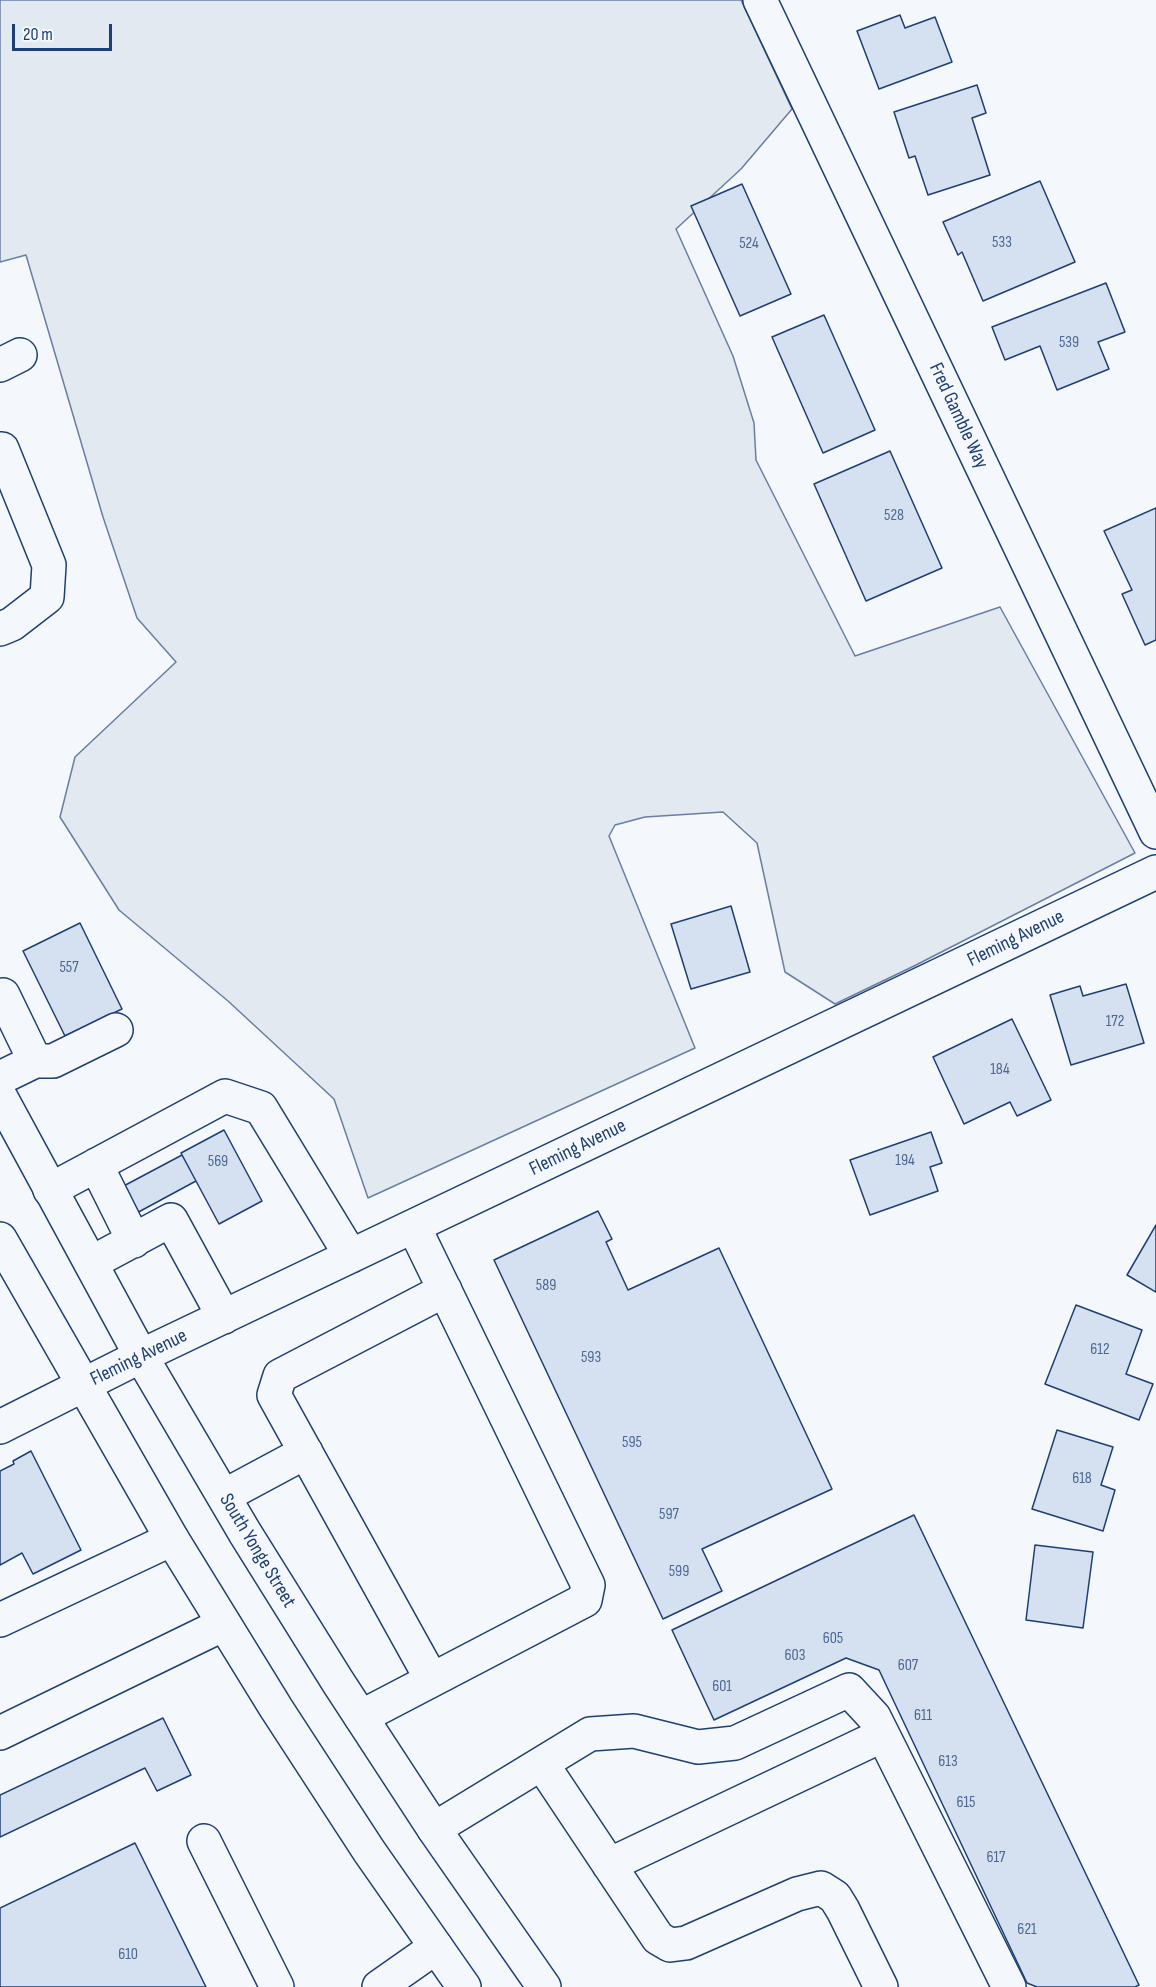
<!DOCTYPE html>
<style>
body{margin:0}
#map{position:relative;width:1156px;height:1987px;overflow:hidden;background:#f4f7fb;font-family:"Sofia Sans Condensed",sans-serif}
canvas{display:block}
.scale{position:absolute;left:12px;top:24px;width:100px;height:27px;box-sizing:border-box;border:3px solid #1d3f73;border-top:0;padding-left:8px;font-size:18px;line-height:21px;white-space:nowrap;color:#1d3f73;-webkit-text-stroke:4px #f4f7fb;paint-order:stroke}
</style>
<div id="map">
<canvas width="1156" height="1987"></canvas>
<div class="scale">20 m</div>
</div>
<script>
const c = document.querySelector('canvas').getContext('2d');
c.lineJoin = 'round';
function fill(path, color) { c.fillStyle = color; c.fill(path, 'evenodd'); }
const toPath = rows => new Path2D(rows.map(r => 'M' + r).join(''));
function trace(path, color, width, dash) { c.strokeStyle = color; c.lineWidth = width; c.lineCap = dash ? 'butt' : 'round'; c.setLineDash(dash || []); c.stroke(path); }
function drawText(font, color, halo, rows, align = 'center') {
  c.font = font + ' "Sofia Sans Condensed",sans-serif'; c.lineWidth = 4.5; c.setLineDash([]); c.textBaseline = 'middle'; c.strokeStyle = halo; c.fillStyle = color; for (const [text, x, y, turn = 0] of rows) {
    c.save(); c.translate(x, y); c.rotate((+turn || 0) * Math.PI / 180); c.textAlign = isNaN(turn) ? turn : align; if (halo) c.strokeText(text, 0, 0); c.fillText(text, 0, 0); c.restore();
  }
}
const green = toPath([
 [0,0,741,0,792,109,741,169,676,229,733,356,754,423,756,460,855,656,1000,607,1135,853,914,966,835,1004,785,972,757,843,723,812,645,817,615,825,609,836,695,1048,368,1198,334,1099,228,1001,119,910,60,817,75,757,176,662,137,618,103,517,26,255,0,262,0,0]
]);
fill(green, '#e3e9f0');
trace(green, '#687fa3', 1.5);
const building = toPath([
 [900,15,905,28,935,17,952,62,879,89,857,31,900,15],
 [977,85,986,113,972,118,990,175,928,195,915,156,909,158,894,112,977,85],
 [1040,181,1075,262,983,301,962,252,958,255,943,222,1040,181],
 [742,184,791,294,740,316,691,206,742,184],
 [1106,283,1125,332,1098,342,1109,369,1057,390,1040,346,1005,360,992,327,1106,283],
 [824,315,875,430,823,453,772,337,824,315],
 [890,451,942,568,866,601,814,484,890,451],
 [1156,508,1156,640,1145,645,1122,594,1132,590,1104,531,1156,508],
 [731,906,750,972,691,989,671,924,731,906],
 [80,923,122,1009,65,1036,23,951,80,923],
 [1126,984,1144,1043,1071,1065,1050,995,1080,986,1083,996,1126,984],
 [1012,1019,1051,1100,1017,1116,1010,1102,964,1124,933,1057,1012,1019],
 [224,1130,262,1201,219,1224,181,1153,224,1130],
 [931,1132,942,1163,930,1167,938,1191,870,1215,850,1160,931,1132],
 [182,1155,196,1181,133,1215,118,1189,182,1155],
 [598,1211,612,1239,606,1242,628,1290,719,1248,832,1489,702,1549,722,1591,663,1619,494,1260,598,1211],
 [1156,1225,1156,1292,1127,1275,1156,1225],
 [1076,1305,1142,1330,1126,1374,1153,1384,1139,1420,1045,1384,1076,1305],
 [1057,1430,1113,1447,1101,1485,1115,1490,1103,1531,1032,1509,1057,1430],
 [31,1451,81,1550,33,1574,22,1553,0,1565,0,1471,14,1464,13,1461,31,1451],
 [914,1515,1139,1985,1135,1987,1037,1987,1027,1983,879,1670,846,1658,714,1720,672,1630,914,1515],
 [1035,1545,1093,1552,1083,1628,1026,1620,1035,1545],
 [163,1718,191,1775,157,1791,145,1768,0,1837,0,1795,163,1718],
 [135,1843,206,1987,0,1987,0,1908,135,1843]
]);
fill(building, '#d5e0f0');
trace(building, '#1d3f73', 1.5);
const minor = toPath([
 [760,0,1156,832],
 [0,365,20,355],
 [0,449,2,449,49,565,47,597,12,624,0,629],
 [0,996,3,995,35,1061,0,1078],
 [35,1061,53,1061,116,1030],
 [96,1165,134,1241],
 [50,1190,225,1096,261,1108,351,1256],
 [91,1263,171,1220,224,1317],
 [0,1427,141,1356,1156,872],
 [224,1496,306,1452],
 [0,1620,172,1539],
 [432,1680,274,1395,280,1376,445,1290],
 [361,1717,585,1600,588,1585,414,1227],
 [0,1733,224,1624],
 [542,1764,658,1938,670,1945,686,1943,797,1894,821,1888,835,1897,843,1910,881,1987],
 [434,1829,590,1734,634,1731,698,1747,735,1743,849,1690,874,1717,1009,1987],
 [204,1841,277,1987],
 [609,1865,883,1735],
 [379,1987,436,1947]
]);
const major = toPath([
 [0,1096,141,1356,245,1533,338,1682,434,1829,544,1987],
 [0,1239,172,1539,276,1708,369,1851,464,1987]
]);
trace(minor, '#1d3f73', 36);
trace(major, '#1d3f73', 36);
trace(minor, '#f4f7fb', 33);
trace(major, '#f4f7fb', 33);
drawText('16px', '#4b6792', null, [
 ["533",1002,243],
 ["524",749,244],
 ["539",1069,343],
 ["528",894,516],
 ["557",69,968],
 ["172",1115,1022],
 ["184",1000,1070],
 ["194",905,1161],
 ["569",218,1162],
 ["589",546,1286],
 ["612",1100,1350],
 ["593",591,1358],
 ["595",632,1443],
 ["618",1082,1479],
 ["597",669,1515],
 ["599",679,1572],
 ["605",833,1639],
 ["603",795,1656],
 ["607",908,1666],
 ["601",722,1687],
 ["611",923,1716],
 ["613",948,1762],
 ["615",966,1803],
 ["617",996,1858],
 ["621",1027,1930],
 ["610",128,1955]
]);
drawText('20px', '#1d3f73', '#f4f7fb', [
 ["Fred Gamble Way",958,416,65],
 ["Fleming Avenue",1016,939,-26],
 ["Fleming Avenue",578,1148,-26],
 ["Fleming Avenue",139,1358,-26],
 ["South Yonge Street",257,1551,59]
]);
</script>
